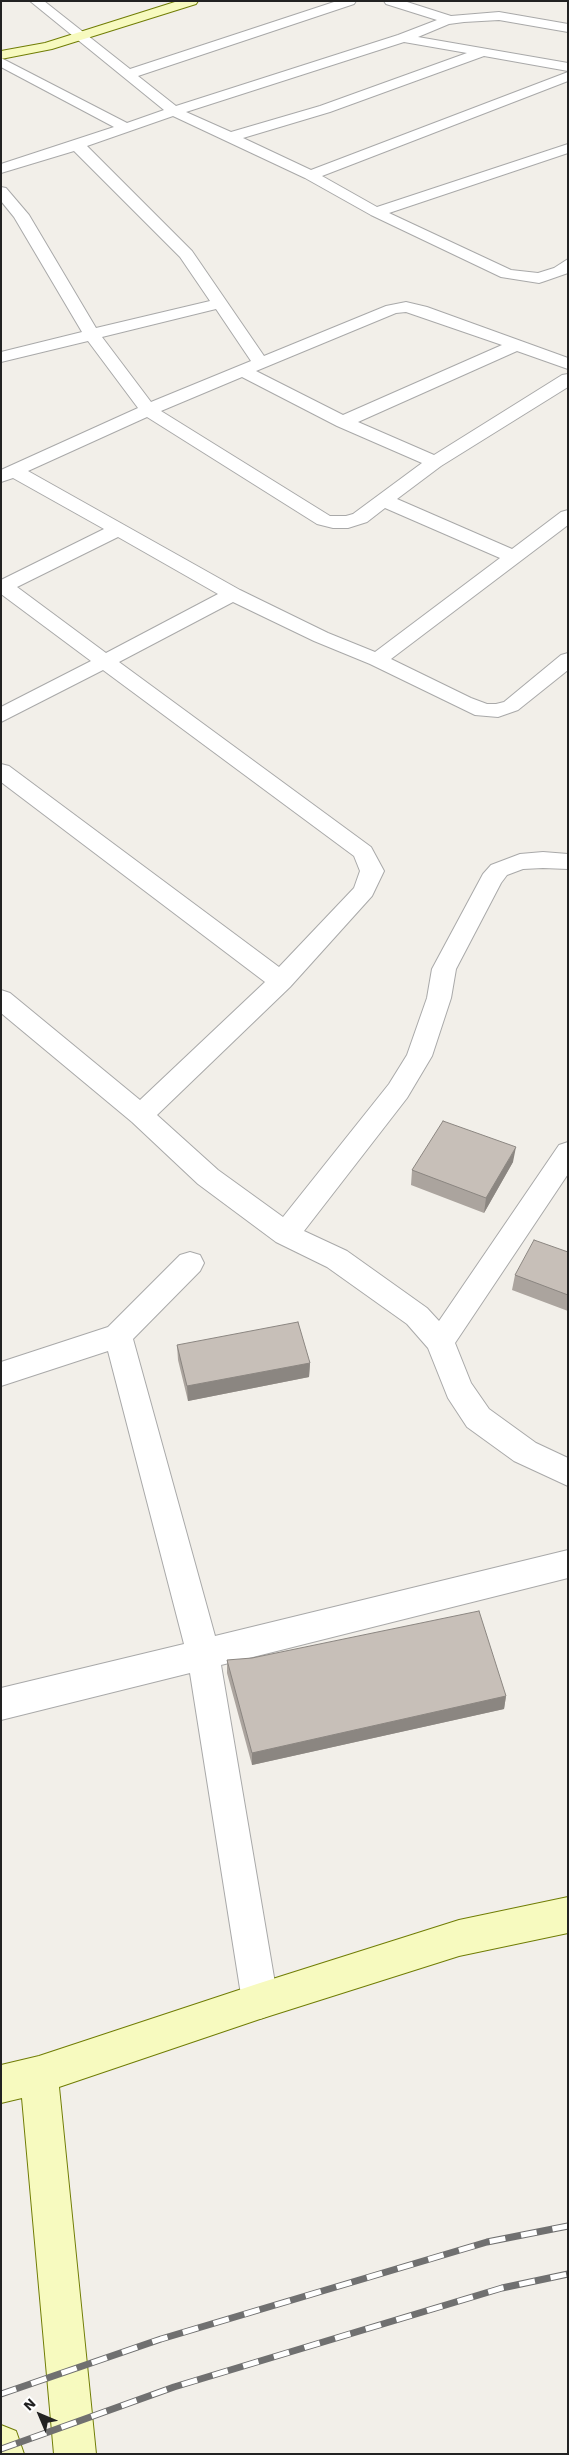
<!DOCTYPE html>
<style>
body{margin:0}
#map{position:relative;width:569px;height:2455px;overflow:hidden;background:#f2efe9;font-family:"Work Sans",sans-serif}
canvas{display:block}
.frame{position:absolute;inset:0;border:2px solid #222;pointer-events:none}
.north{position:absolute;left:15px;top:2390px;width:50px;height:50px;-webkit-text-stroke:4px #fff;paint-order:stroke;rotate:315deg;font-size:14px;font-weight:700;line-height:20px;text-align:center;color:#222}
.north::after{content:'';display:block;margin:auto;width:18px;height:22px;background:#222;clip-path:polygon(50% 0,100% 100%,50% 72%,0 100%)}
</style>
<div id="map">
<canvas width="569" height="2455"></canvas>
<div class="frame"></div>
<div class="north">N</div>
</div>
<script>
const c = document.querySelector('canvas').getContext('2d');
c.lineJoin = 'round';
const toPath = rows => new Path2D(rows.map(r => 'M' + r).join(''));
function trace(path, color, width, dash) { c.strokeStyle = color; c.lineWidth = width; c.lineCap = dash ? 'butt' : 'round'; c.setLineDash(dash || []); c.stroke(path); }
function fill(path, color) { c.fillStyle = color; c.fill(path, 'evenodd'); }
const street = toPath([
 [30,1,44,1,130,69,337,1,356,1,354,4,138,76,176,106,398,35,437,20,386,4,384,1,404,1,451,16,499,12,568,24,568,32,499,20,464,22,449,24,418,37,568,63,568,71,484,56,330,112,243,138,311,170,568,72,568,81,322,176,377,207,568,144,568,153,389,213,511,270,538,273,554,268,568,259,568,273,545,281,539,283,501,277,371,215,305,178,173,116,87,146,192,251,264,356,386,306,406,302,427,307,568,358,568,369,517,351,358,422,434,455,562,375,568,374,568,387,441,466,397,499,512,549,561,512,568,510,568,525,391,659,471,698,487,704,496,704,504,702,561,655,568,653,568,670,518,710,498,717,475,715,370,664,314,641,233,602,119,662,371,847,384,871,372,896,290,987,157,1115,218,1170,283,1217,389,1084,407,1055,427,998,432,969,483,874,491,865,520,854,543,852,568,854,568,869,543,868,523,869,507,875,501,883,456,969,451,998,432,1056,407,1098,304,1231,347,1251,427,1308,439,1321,559,1145,568,1142,568,1174,455,1343,471,1383,489,1409,536,1443,568,1458,568,1486,514,1461,467,1427,448,1398,428,1348,407,1324,327,1267,276,1242,198,1184,132,1122,1,1013,1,990,10,993,140,1100,265,982,1,782,1,764,9,766,279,967,354,888,360,871,354,856,103,670,1,722,1,707,91,661,1,594,1,580,104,529,13,478,1,482,1,470,138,408,88,341,1,362,1,352,82,332,14,217,1,201,1,187,6,188,29,215,96,328,210,301,180,257,74,151,1,173,1,164,114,127,1,67,1,58,127,123,164,110,30,1],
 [404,42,467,53,320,106,231,132,186,112,404,42],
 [216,309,251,361,151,402,102,337,216,309],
 [406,312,502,345,343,415,256,371,396,313,406,312],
 [242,377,337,426,422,463,353,514,346,516,330,516,161,411,242,377],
 [147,417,317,524,333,528,348,528,367,522,385,508,500,558,375,652,328,633,240,590,28,471,147,417],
 [118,537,218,594,106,653,17,587,118,537],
 [190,1252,200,1255,204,1263,200,1271,133,1339,215,1636,568,1550,568,1578,221,1665,278,2001,273,2014,260,2019,247,2014,242,2001,190,1673,1,1720,1,1688,184,1644,108,1351,1,1386,1,1362,108,1327,180,1255,190,1252]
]);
const secondary = toPath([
 [178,1,198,1,196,4,52,49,1,59,1,51,45,43,178,1],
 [568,1897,568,1933,459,1956,260,2019,59,2087,96,2454,54,2454,22,2098,1,2103,1,2065,39,2056,260,1983,459,1920,568,1897],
 [1,2425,16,2431,24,2454,1,2454,1,2425]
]);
trace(street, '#a9a9a9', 2);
trace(secondary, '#707d05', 2);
fill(street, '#fff');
fill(secondary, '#f7fabf');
const rail = toPath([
 [1,2394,161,2339,487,2242,568,2226],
 [1,2449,174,2387,502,2288,568,2274]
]);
trace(rail, '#707070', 7);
trace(rail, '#fff', 5, [16]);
fill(toPath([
 [513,1162,484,1213,411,1185,412,1170],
 [568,1252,568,1311,512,1290,515,1275],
 [177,1345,310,1363,309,1377,188,1401,178,1360],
 [227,1660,506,1696,504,1709,252,1765,227,1673]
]), '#aba49e');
fill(toPath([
 [516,1147,513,1162,484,1213,486,1198],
 [310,1363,309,1377,188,1401,187,1386],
 [506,1696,504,1709,252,1765,252,1753]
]), '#8b8681');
const building = toPath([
 [443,1121,516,1147,486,1198,412,1170,443,1121],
 [534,1240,568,1252,568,1295,515,1275,534,1240],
 [298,1322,310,1363,187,1386,177,1345,298,1322],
 [479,1611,506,1696,252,1753,227,1660,252,1658,479,1611]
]);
fill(building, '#c7bfb8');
trace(building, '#8b8681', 1);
</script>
